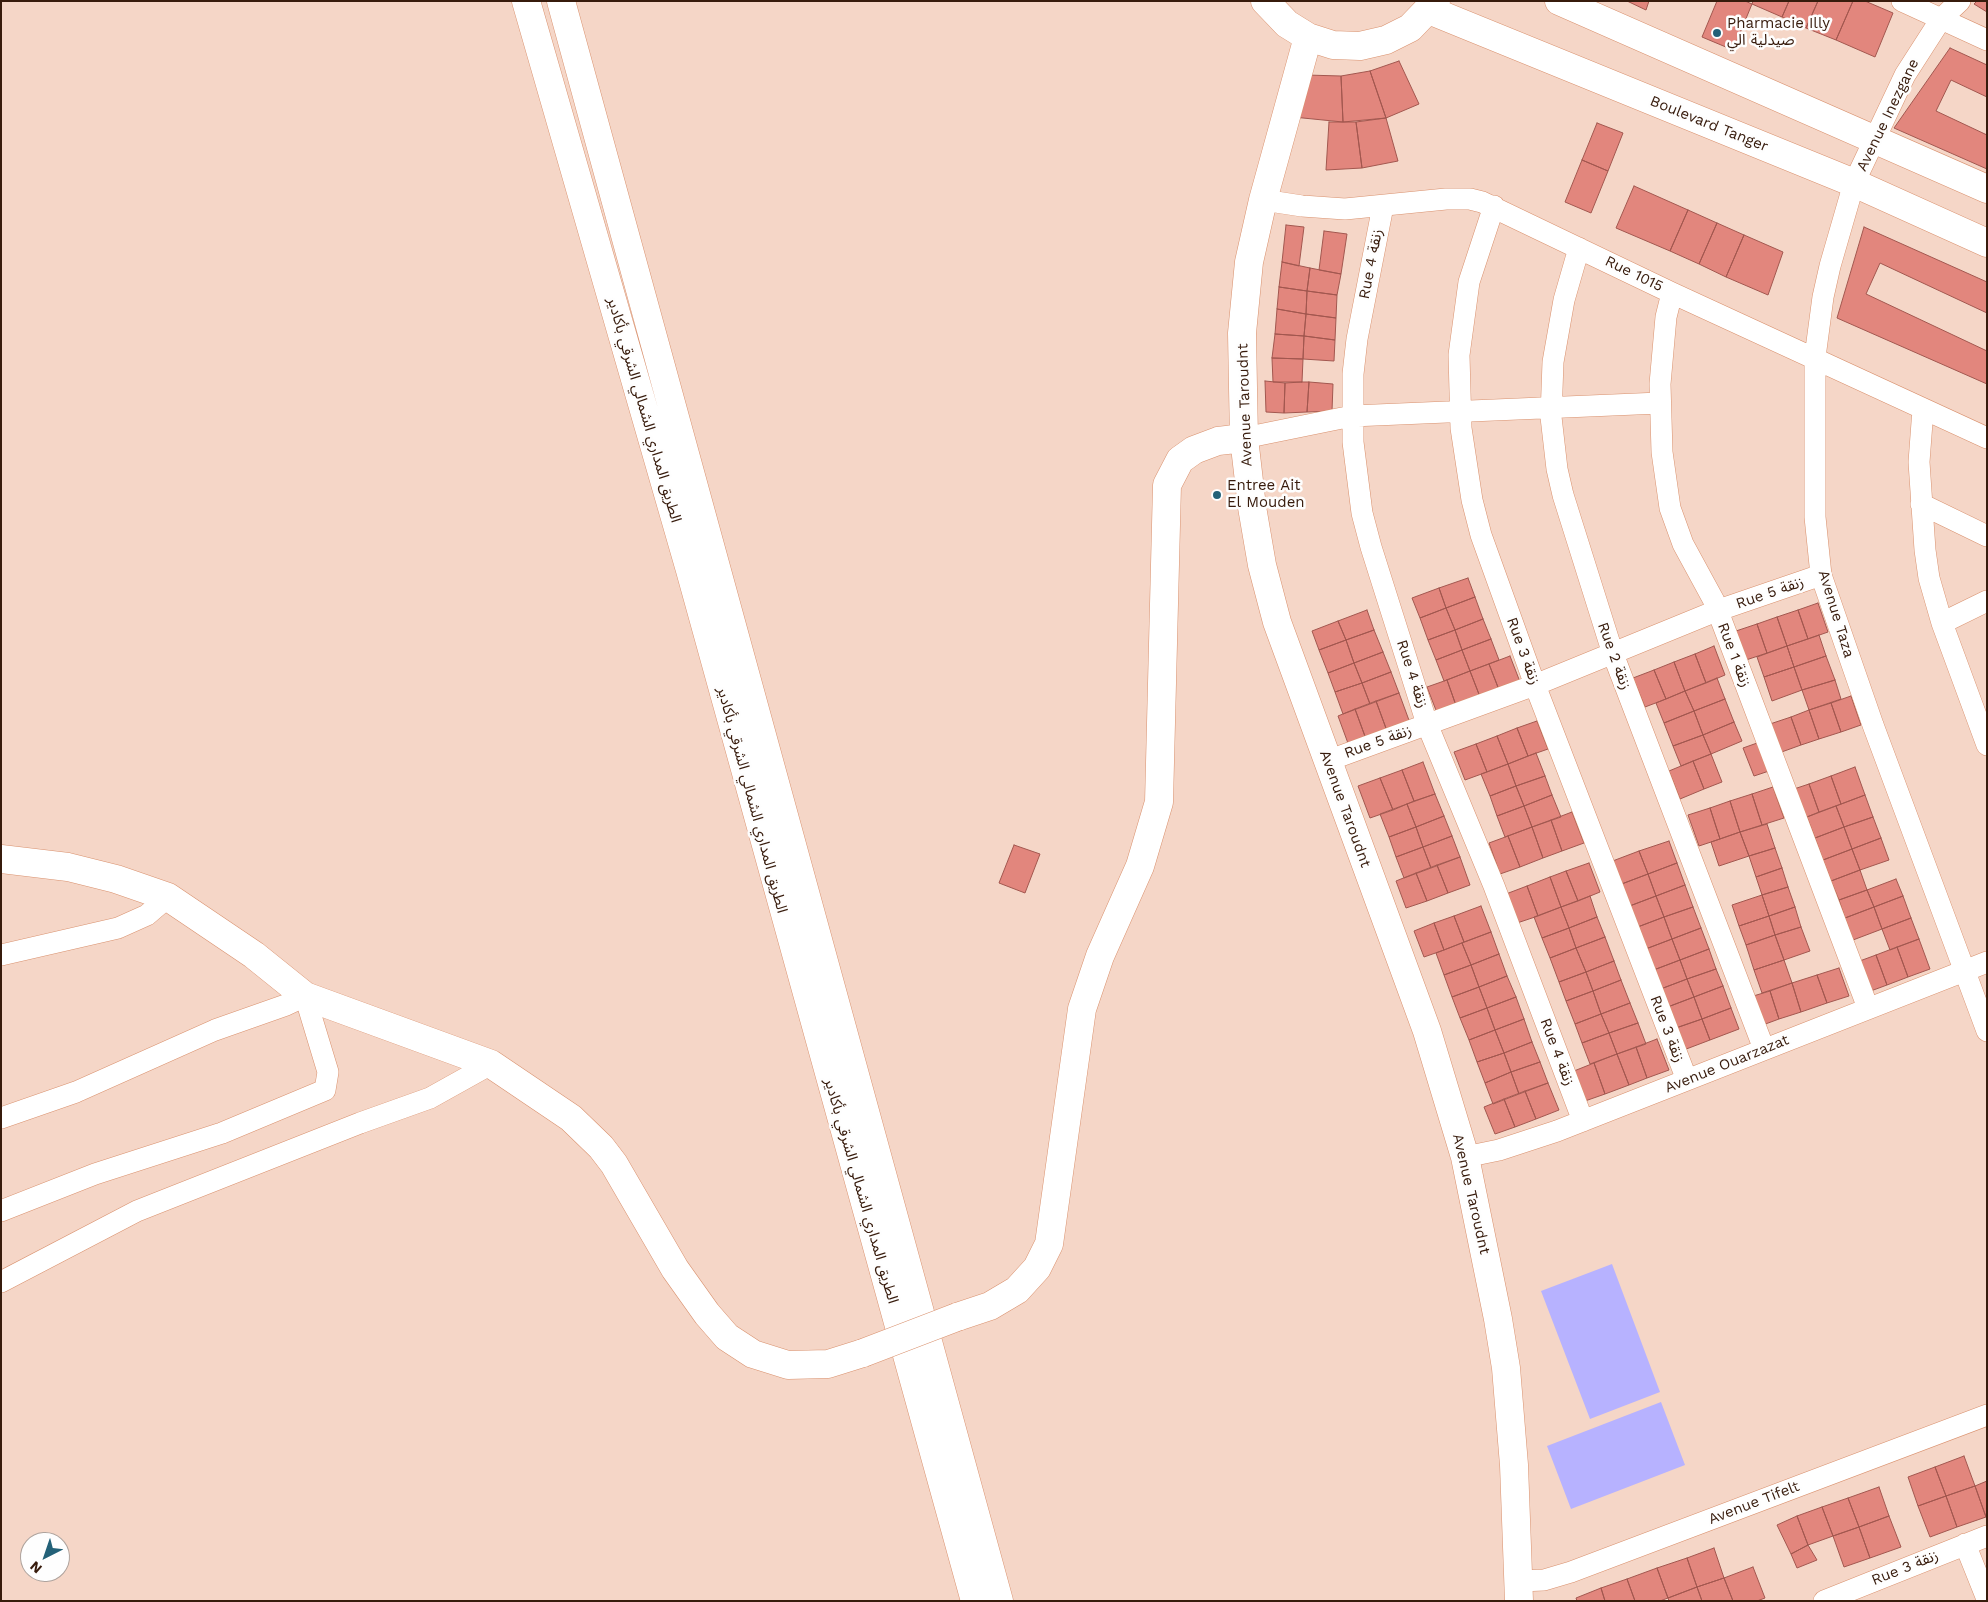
<!DOCTYPE html>
<meta charset="utf-8">
<style>
body{margin:0}
#map{position:relative;width:1988px;height:1602px;overflow:hidden;background:#f5d6c7;font-family:"Work Sans",sans-serif}
canvas{display:block}
.frame{position:absolute;inset:0;border:2px solid #371b0c;pointer-events:none}
.north{position:absolute;left:20px;top:1532px;width:50px;height:50px;box-sizing:border-box;background:#fefefe;border:1px solid #aea39d;border-radius:50%;rotate:221deg;font-size:14px;font-weight:700;line-height:20px;text-align:center;color:#371b0c}
.north::after{content:'';display:block;margin:auto;width:18px;height:22px;background:#236178;clip-path:polygon(50% 0,100% 100%,50% 72%,0 100%)}
</style>
<div id="map">
<canvas width="1988" height="1602"></canvas>
<div class="frame"></div>
<div class="north">N</div>
</div>
<script>
const c = document.querySelector('canvas').getContext('2d');
c.lineJoin = 'round';
function fill(path, color) { c.fillStyle = color; c.fill(path, 'evenodd'); }
const toPath = rows => new Path2D(rows.map(r => 'M' + r).join(''));
function trace(path, color, width, dash) { c.strokeStyle = color; c.lineWidth = width; c.lineCap = dash ? 'butt' : 'round'; c.setLineDash(dash || []); c.stroke(path); }
function drawText(font, color, halo, rows, align = 'center') {
  c.font = font + ' "Work Sans","Noto Sans Arabic",sans-serif'; c.lineWidth = 5; c.setLineDash([]); c.textBaseline = 'middle'; c.strokeStyle = halo; c.fillStyle = color; for (const [text, x, y, turn = 0] of rows) {
    c.save(); c.translate(x, y); c.rotate((+turn || 0) * Math.PI / 180); c.textAlign = isNaN(turn) ? turn : align; if (halo) c.strokeText(text, 0, 0); c.fillText(text, 0, 0); c.restore();
  }
}
fill(toPath([
 [1612,1264,1660,1392,1590,1419,1541,1291],
 [1661,1402,1685,1465,1571,1509,1547,1446]
]), '#b7b2ff');
const building = toPath([
 [1627,1,1649,1,1646,10,1627,1],
 [1717,1,1745,1,1752,4,1733,50,1702,37,1717,1],
 [1753,1,1789,1,1782,17,1752,4,1753,1],
 [1789,1,1818,1,1806,28,1782,17,1789,1],
 [1818,1,1853,1,1836,40,1806,28,1818,1],
 [1853,1,1865,1,1893,13,1875,57,1836,40,1853,1],
 [1977,1,1987,1,1987,12,1974,4,1977,1],
 [1950,48,1987,65,1987,97,1951,80,1936,111,1987,135,1987,169,1894,128,1950,48],
 [1399,61,1419,104,1386,118,1370,71,1399,61],
 [1370,71,1386,118,1343,122,1341,76,1370,71],
 [1306,75,1341,76,1343,122,1293,117,1306,75],
 [1386,118,1398,161,1362,168,1356,122,1386,118],
 [1329,122,1356,122,1362,168,1326,170,1329,122],
 [1597,123,1623,133,1608,171,1582,160,1597,123],
 [1582,160,1608,171,1591,213,1565,202,1582,160],
 [1634,186,1688,210,1670,251,1616,228,1634,186],
 [1688,210,1717,223,1699,264,1670,251,1688,210],
 [1717,223,1744,235,1726,277,1699,264,1717,223],
 [1286,225,1304,227,1299,266,1282,262,1286,225],
 [1864,227,1987,282,1987,313,1880,263,1866,294,1987,351,1987,384,1837,318,1864,227],
 [1324,231,1347,234,1341,274,1319,270,1324,231],
 [1744,235,1783,252,1768,295,1726,277,1744,235],
 [1282,262,1310,268,1307,291,1279,287,1282,262],
 [1310,268,1341,274,1337,295,1307,291,1310,268],
 [1279,287,1307,291,1306,314,1277,309,1279,287],
 [1307,291,1337,295,1336,318,1306,314,1307,291],
 [1277,309,1306,314,1304,336,1275,334,1277,309],
 [1306,314,1336,318,1335,340,1304,336,1306,314],
 [1275,334,1304,336,1303,359,1272,358,1275,334],
 [1304,336,1335,340,1334,361,1303,359,1304,336],
 [1272,358,1303,359,1302,382,1273,382,1272,358],
 [1265,381,1285,383,1284,413,1266,412,1265,381],
 [1302,382,1309,382,1307,412,1284,413,1285,383,1302,382],
 [1309,382,1333,384,1332,411,1307,412,1309,382],
 [1468,578,1475,597,1446,608,1439,588,1468,578],
 [1439,588,1446,608,1420,618,1412,598,1439,588],
 [1475,597,1483,619,1455,630,1446,608,1475,597],
 [1818,603,1828,632,1808,639,1798,610,1818,603],
 [1446,608,1455,630,1428,640,1420,618,1446,608],
 [1367,610,1374,630,1346,640,1338,621,1367,610],
 [1798,610,1808,639,1787,646,1777,617,1798,610],
 [1777,617,1787,646,1767,653,1757,624,1777,617],
 [1483,619,1491,639,1462,650,1455,630,1483,619],
 [1338,621,1346,640,1319,650,1312,631,1338,621],
 [1757,624,1767,653,1746,660,1736,631,1757,624],
 [1374,630,1383,652,1354,663,1346,640,1374,630],
 [1455,630,1462,650,1436,660,1428,640,1455,630],
 [1819,635,1826,656,1794,667,1787,646,1819,635],
 [1491,639,1499,660,1470,671,1462,650,1491,639],
 [1346,640,1354,663,1328,673,1319,650,1346,640],
 [1714,646,1725,675,1706,683,1695,654,1714,646],
 [1787,646,1794,667,1764,677,1757,657,1787,646],
 [1462,650,1470,671,1444,681,1436,660,1462,650],
 [1383,652,1391,672,1362,683,1354,663,1383,652],
 [1695,654,1706,683,1685,691,1674,662,1695,654],
 [1510,656,1522,687,1501,695,1489,664,1510,656],
 [1826,656,1835,680,1802,690,1794,667,1826,656],
 [1674,662,1685,691,1666,699,1654,670,1674,662],
 [1354,663,1362,683,1335,692,1328,673,1354,663],
 [1489,664,1501,695,1482,702,1470,671,1489,664],
 [1794,667,1802,690,1772,701,1764,677,1794,667],
 [1654,670,1666,699,1645,707,1633,678,1654,670],
 [1470,671,1482,702,1458,711,1447,680,1470,671],
 [1391,672,1399,693,1370,704,1362,683,1391,672],
 [1717,678,1725,699,1694,711,1685,691,1717,678],
 [1447,680,1458,711,1439,718,1427,687,1447,680],
 [1835,680,1841,699,1809,710,1802,690,1835,680],
 [1362,683,1370,704,1343,714,1335,692,1362,683],
 [1685,691,1694,711,1664,723,1656,703,1685,691],
 [1399,693,1410,723,1387,731,1376,701,1399,693],
 [1851,696,1861,725,1841,732,1831,703,1851,696],
 [1725,699,1734,722,1703,735,1694,711,1725,699],
 [1376,701,1387,731,1366,739,1355,709,1376,701],
 [1831,703,1841,732,1819,739,1809,710,1831,703],
 [1355,709,1366,739,1349,746,1338,716,1355,709],
 [1809,710,1819,739,1801,745,1791,717,1809,710],
 [1694,711,1703,735,1673,746,1664,723,1694,711],
 [1791,717,1801,745,1776,754,1767,725,1791,717],
 [1537,721,1548,749,1528,756,1517,728,1537,721],
 [1734,722,1742,741,1711,754,1703,735,1734,722],
 [1517,728,1528,756,1508,764,1497,736,1517,728],
 [1703,735,1711,754,1681,766,1673,746,1703,735],
 [1497,736,1508,764,1487,772,1476,744,1497,736],
 [1760,742,1772,770,1754,776,1743,748,1760,742],
 [1476,744,1487,772,1465,780,1454,752,1476,744],
 [1536,753,1545,776,1516,786,1508,764,1536,753],
 [1711,754,1722,782,1704,789,1693,761,1711,754],
 [1693,761,1704,789,1680,799,1669,771,1693,761],
 [1423,762,1435,794,1414,801,1402,770,1423,762],
 [1508,764,1516,786,1490,796,1481,774,1508,764],
 [1855,767,1865,795,1841,804,1831,776,1855,767],
 [1402,770,1414,801,1393,810,1380,778,1402,770],
 [1545,776,1552,795,1524,806,1516,786,1545,776],
 [1831,776,1841,804,1819,812,1809,784,1831,776],
 [1380,778,1393,810,1370,818,1358,786,1380,778],
 [1809,784,1819,812,1802,819,1791,790,1809,784],
 [1516,786,1524,806,1497,816,1490,796,1516,786],
 [1773,787,1784,818,1762,825,1752,794,1773,787],
 [1435,794,1444,816,1416,827,1407,804,1435,794],
 [1752,794,1762,825,1740,832,1730,801,1752,794],
 [1552,795,1561,817,1532,827,1524,806,1552,795],
 [1865,795,1873,817,1844,827,1836,806,1865,795],
 [1730,801,1740,832,1720,839,1710,808,1730,801],
 [1407,804,1416,827,1389,837,1380,814,1407,804],
 [1524,806,1532,827,1505,837,1497,816,1524,806],
 [1836,806,1844,827,1815,838,1807,817,1836,806],
 [1710,808,1720,839,1699,846,1688,815,1710,808],
 [1572,812,1584,843,1562,851,1551,820,1572,812],
 [1444,816,1452,836,1423,847,1416,827,1444,816],
 [1873,817,1881,838,1852,849,1844,827,1873,817],
 [1551,820,1562,851,1543,858,1532,827,1551,820],
 [1767,824,1775,848,1749,856,1740,832,1767,824],
 [1416,827,1423,847,1396,857,1389,837,1416,827],
 [1532,827,1543,858,1520,867,1508,836,1532,827],
 [1844,827,1852,849,1823,860,1815,838,1844,827],
 [1740,832,1749,856,1719,866,1711,842,1740,832],
 [1452,836,1460,857,1431,868,1423,847,1452,836],
 [1508,836,1520,867,1500,874,1489,843,1508,836],
 [1881,838,1889,860,1860,870,1852,849,1881,838],
 [1669,841,1677,863,1648,874,1639,851,1669,841],
 [1014,845,1040,854,1025,893,999,883,1014,845],
 [1423,847,1431,868,1404,878,1396,857,1423,847],
 [1775,848,1782,868,1756,877,1749,856,1775,848],
 [1852,849,1860,870,1831,881,1823,860,1852,849],
 [1639,851,1648,874,1619,885,1610,862,1639,851],
 [1460,857,1470,885,1448,893,1437,865,1460,857],
 [1589,863,1600,892,1578,901,1566,871,1589,863],
 [1677,863,1685,885,1656,896,1648,874,1677,863],
 [1437,865,1448,893,1427,901,1416,873,1437,865],
 [1782,868,1788,887,1762,895,1756,877,1782,868],
 [1860,870,1867,890,1839,900,1831,881,1860,870],
 [1566,871,1578,901,1561,907,1550,877,1566,871],
 [1416,873,1427,901,1406,908,1396,881,1416,873],
 [1648,874,1656,896,1627,907,1619,885,1648,874],
 [1550,877,1561,907,1538,916,1527,886,1550,877],
 [1896,879,1903,896,1874,907,1867,890,1896,879],
 [1685,885,1693,907,1664,917,1656,896,1685,885],
 [1527,886,1538,916,1517,923,1506,894,1527,886],
 [1788,887,1795,907,1769,916,1762,895,1788,887],
 [1867,890,1874,907,1845,918,1839,900,1867,890],
 [1762,895,1769,916,1739,926,1732,905,1762,895],
 [1590,896,1597,917,1569,928,1561,907,1590,896],
 [1656,896,1664,917,1635,928,1627,907,1656,896],
 [1903,896,1911,918,1882,929,1874,907,1903,896],
 [1481,906,1491,932,1464,942,1454,916,1481,906],
 [1561,907,1569,928,1542,938,1534,917,1561,907],
 [1693,907,1701,928,1672,939,1664,917,1693,907],
 [1795,907,1801,927,1775,935,1769,916,1795,907],
 [1874,907,1882,929,1853,940,1845,918,1874,907],
 [1454,916,1464,942,1444,950,1434,923,1454,916],
 [1769,916,1775,935,1746,945,1739,926,1769,916],
 [1597,917,1605,937,1576,948,1569,928,1597,917],
 [1664,917,1672,939,1643,950,1635,928,1664,917],
 [1911,918,1919,939,1890,950,1882,929,1911,918],
 [1434,923,1444,950,1424,957,1414,931,1434,923],
 [1801,927,1810,951,1784,960,1775,935,1801,927],
 [1569,928,1576,948,1550,958,1542,938,1569,928],
 [1701,928,1709,949,1680,960,1672,939,1701,928],
 [1491,932,1499,954,1471,965,1462,943,1491,932],
 [1775,935,1784,960,1754,970,1746,945,1775,935],
 [1605,937,1614,961,1586,972,1576,948,1605,937],
 [1672,939,1680,960,1651,971,1643,950,1672,939],
 [1919,939,1930,969,1908,977,1897,947,1919,939],
 [1462,943,1471,965,1444,975,1436,953,1462,943],
 [1897,947,1908,977,1887,985,1876,955,1897,947],
 [1576,948,1586,972,1559,982,1550,958,1576,948],
 [1709,949,1716,969,1687,979,1680,960,1709,949],
 [1499,954,1507,976,1479,987,1471,965,1499,954],
 [1876,955,1887,985,1868,992,1857,962,1876,955],
 [1680,960,1687,979,1658,990,1651,971,1680,960],
 [1784,960,1792,983,1762,993,1754,970,1784,960],
 [1614,961,1621,980,1593,991,1586,972,1614,961],
 [1471,965,1479,987,1452,997,1444,975,1471,965],
 [1839,968,1849,996,1827,1003,1817,975,1839,968],
 [1716,969,1723,986,1694,997,1687,979,1716,969],
 [1586,972,1593,991,1566,1001,1559,982,1586,972],
 [1817,975,1827,1003,1801,1012,1792,983,1817,975],
 [1507,976,1516,997,1487,1008,1479,987,1507,976],
 [1687,979,1694,997,1665,1008,1658,990,1687,979],
 [1621,980,1630,1003,1601,1014,1593,991,1621,980],
 [1792,983,1801,1012,1779,1019,1770,991,1792,983],
 [1723,986,1731,1008,1702,1019,1694,997,1723,986],
 [1479,987,1487,1008,1460,1018,1452,997,1479,987],
 [1593,991,1601,1014,1575,1024,1566,1001,1593,991],
 [1770,991,1779,1019,1760,1026,1750,997,1770,991],
 [1516,997,1524,1019,1495,1030,1487,1008,1516,997],
 [1694,997,1702,1019,1673,1029,1665,1008,1694,997],
 [1630,1003,1638,1023,1609,1033,1601,1014,1630,1003],
 [1487,1008,1495,1030,1469,1040,1460,1018,1487,1008],
 [1731,1008,1739,1029,1710,1040,1702,1019,1731,1008],
 [1601,1014,1609,1033,1582,1043,1575,1024,1601,1014],
 [1524,1019,1532,1042,1504,1053,1495,1030,1524,1019],
 [1702,1019,1710,1040,1681,1051,1673,1029,1702,1019],
 [1638,1023,1646,1044,1617,1054,1609,1033,1638,1023],
 [1495,1030,1504,1053,1477,1062,1469,1040,1495,1030],
 [1609,1033,1617,1054,1590,1064,1582,1043,1609,1033],
 [1657,1039,1669,1070,1647,1078,1636,1047,1657,1039],
 [1532,1042,1540,1062,1511,1072,1504,1053,1532,1042],
 [1636,1047,1647,1078,1629,1085,1617,1054,1636,1047],
 [1504,1053,1511,1072,1485,1083,1477,1062,1504,1053],
 [1617,1054,1629,1085,1605,1094,1594,1063,1617,1054],
 [1540,1062,1548,1083,1519,1094,1511,1072,1540,1062],
 [1594,1063,1605,1094,1585,1101,1574,1071,1594,1063],
 [1511,1072,1519,1094,1493,1104,1485,1083,1511,1072],
 [1548,1083,1559,1110,1536,1119,1525,1091,1548,1083],
 [1525,1091,1536,1119,1515,1127,1504,1099,1525,1091],
 [1504,1099,1515,1127,1495,1134,1484,1107,1504,1099],
 [1964,1456,1975,1486,1946,1496,1935,1467,1964,1456],
 [1935,1467,1946,1496,1918,1506,1908,1477,1935,1467],
 [1987,1481,1987,1517,1986,1517,1975,1486,1987,1481],
 [1975,1486,1986,1517,1957,1527,1946,1496,1975,1486],
 [1879,1487,1889,1516,1859,1527,1848,1498,1879,1487],
 [1946,1496,1957,1527,1930,1537,1918,1506,1946,1496],
 [1848,1498,1859,1527,1833,1536,1822,1507,1848,1498],
 [1822,1507,1833,1536,1808,1545,1797,1516,1822,1507],
 [1797,1516,1808,1545,1791,1554,1777,1525,1797,1516],
 [1889,1516,1901,1547,1870,1558,1859,1527,1889,1516],
 [1859,1527,1870,1558,1844,1567,1833,1536,1859,1527],
 [1808,1545,1817,1560,1797,1568,1791,1554,1808,1545],
 [1714,1548,1724,1578,1697,1587,1687,1558,1714,1548],
 [1687,1558,1697,1587,1668,1598,1657,1568,1687,1558],
 [1753,1567,1765,1598,1757,1601,1733,1601,1724,1578,1753,1567],
 [1657,1568,1668,1598,1660,1601,1635,1601,1627,1579,1657,1568],
 [1724,1578,1733,1601,1702,1601,1697,1587,1724,1578],
 [1627,1579,1635,1601,1605,1601,1601,1588,1627,1579],
 [1697,1587,1702,1601,1669,1601,1668,1598,1697,1587],
 [1601,1588,1605,1601,1577,1601,1576,1598,1601,1588]
]);
fill(building, '#e2867d');
trace(building, '#a2574f', 1);
const street = toPath([
 [1902,1,1987,40],
 [1960,1,1941,19,1905,75,1854,183,1830,266,1823,297,1815,357,1815,517,1821,575,1873,725,1987,1031],
 [1263,200,1302,206,1345,209,1446,199,1470,199,1482,202,1672,293,1987,438],
 [1383,206,1357,339,1353,374,1353,442,1362,513,1371,547,1427,724,1494,886,1583,1121],
 [1494,206,1469,282,1459,355,1461,428,1472,500,1481,535,1535,685,1687,1080],
 [1579,248,1564,300,1553,362,1551,417,1557,469,1563,495,1613,654,1764,1049],
 [1672,293,1666,317,1660,384,1662,452,1670,508,1683,544,1714,601,1868,1008],
 [1923,409,1919,462,1925,550,1929,578,1942,623,1987,745],
 [1244,438,1352,416,1660,403],
 [1921,504,1987,536],
 [1942,623,1987,601],
 [1327,761,1535,685,1716,611,1821,575],
 [1,955,118,928,147,915,168,897],
 [1,1118,76,1092,215,1030,286,1005,305,996,328,1072,325,1090,222,1133,95,1174,1,1211],
 [1465,1157,1499,1150,1557,1131,1987,962],
 [1,1282,137,1211,360,1123,430,1098,491,1064],
 [1965,1544,1987,1599],
 [1520,1581,1544,1580,1571,1572,1987,1415],
 [1824,1601,1987,1536]
]);
const secondary = toPath([
 [1265,1,1287,24,1308,37,1333,45,1360,46,1386,40,1410,28,1436,1],
 [1559,1,1987,189],
 [1429,10,1854,183,1987,243],
 [1308,37,1263,200,1249,262,1242,333,1243,388,1244,438,1252,507,1262,565,1277,622,1427,1031,1465,1157,1498,1319,1506,1368,1514,1465,1519,1601],
 [1,859,68,867,116,879,168,897,254,955,305,996,491,1064,571,1118,601,1147,614,1164,675,1269,707,1314,727,1337,753,1354,788,1365,828,1364,863,1353],
 [957,1317,990,1306,1017,1290,1037,1268,1049,1244,1082,1009,1100,956,1140,866,1159,802,1167,485,1180,460,1194,450,1218,441,1244,438]
]);
const highway = toPath([
 [526,1,690,570,975,1601],
 [561,1,999,1601]
]);
trace(street, '#d9916e', 22);
trace(secondary, '#d9916e', 29);
trace(highway, '#d9916e', 29);
trace(street, '#fff', 21);
trace(secondary, '#fff', 28);
trace(highway, '#fff', 28);
const secondaryBridge = toPath([
 [863,1353,957,1317]
]);
trace(secondaryBridge, '#d9916e', 29, []);
trace(secondaryBridge, '#fff', 28);
for (const [x, y, r, color] of [
 [1717,33,5,"#236178"],
 [1217,495,5,"#236178"]
]) { const dot = new Path2D(); dot.arc(x, y, r, 0, 2 * Math.PI); c.fillStyle = color; c.fill(dot); trace(dot, '#fefefe', 2); }
drawText('15px', '#371b0c', '#fefefe', [
 ["Pharmacie Illy",1727,24],
 ["صيدلية الي",1727,41],
 ["Entree Ait",1227,486],
 ["El Mouden",1227,503]
], 'left');
drawText('15px', '#371b0c', '#fefefe', [
 ["Avenue Inezgane",1888,115,-64],
 ["Boulevard Tanger",1709,124,22],
 ["Rue 4 زنقة",1371,264,-79],
 ["Rue 1015",1634,274,26],
 ["Avenue Taroudnt",1245,405,-92],
 ["الطريق المداري الشمالي الشرقي بأكادير",644,410,74],
 ["Rue 5 زنقة",1770,593,-19],
 ["Avenue Taza",1836,614,73],
 ["Rue 3 زنقة",1523,651,70],
 ["Rue 1 زنقة",1734,655,69],
 ["Rue 2 زنقة",1614,656,70],
 ["Rue 4 زنقة",1412,674,72],
 ["Rue 5 زنقة",1378,742,-20],
 ["الطريق المداري الشمالي الشرقي بأكادير",752,800,75],
 ["Avenue Taroudnt",1345,809,70],
 ["Rue 3 زنقة",1667,1029,69],
 ["Rue 4 زنقة",1557,1052,69],
 ["Avenue Ouarzazat",1727,1064,-22],
 ["الطريق المداري الشمالي الشرقي بأكادير",861,1191,74],
 ["Avenue Taroudnt",1471,1194,77],
 ["Avenue Tifelt",1754,1503,-21],
 ["Rue 3 زنقة",1905,1568,-22]
]);
</script>
